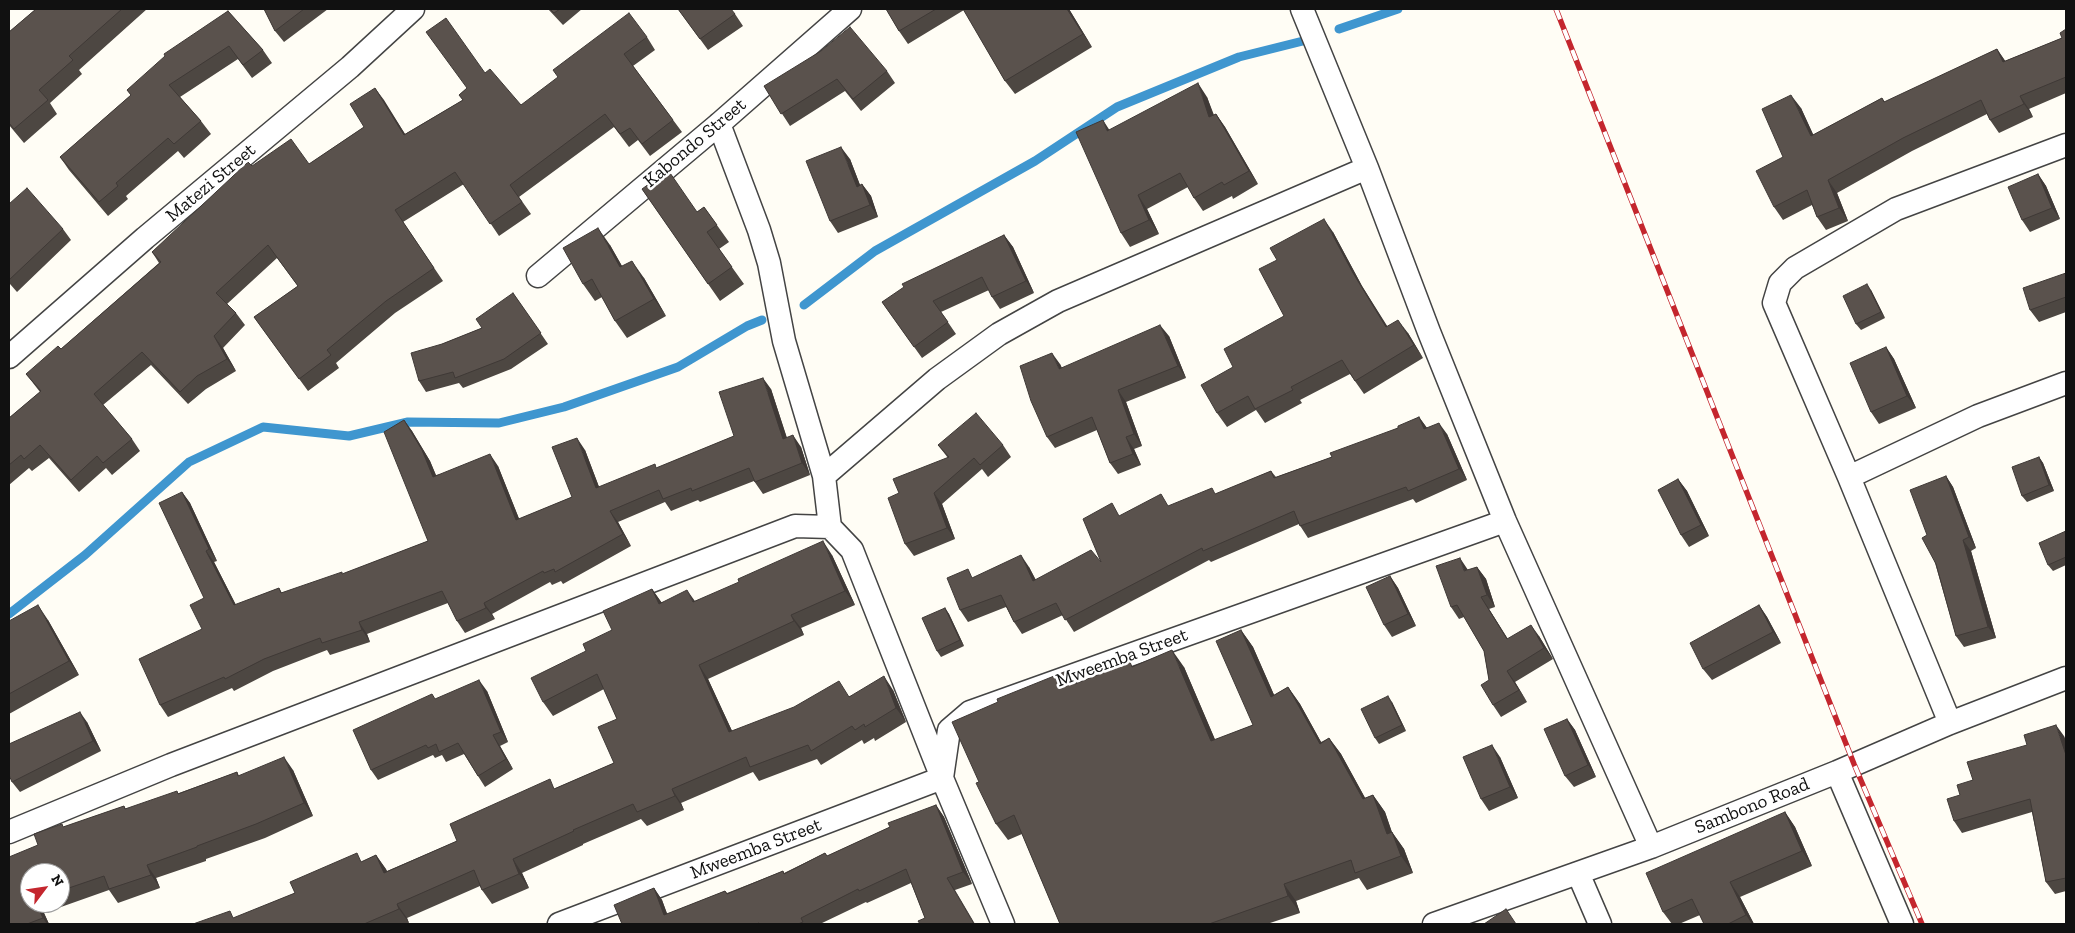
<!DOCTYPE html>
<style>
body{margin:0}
#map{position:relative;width:2075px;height:933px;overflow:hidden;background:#fffdf5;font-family:"Zilla Slab",serif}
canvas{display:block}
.frame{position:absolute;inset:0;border:10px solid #111;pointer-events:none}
.north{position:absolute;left:20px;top:863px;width:50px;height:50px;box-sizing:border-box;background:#fff;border:1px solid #a0a0a0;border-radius:50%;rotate:59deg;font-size:14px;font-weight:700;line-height:20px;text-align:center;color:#111}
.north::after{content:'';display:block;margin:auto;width:18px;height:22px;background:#c4262e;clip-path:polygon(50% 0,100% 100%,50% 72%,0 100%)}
</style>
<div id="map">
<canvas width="2075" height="933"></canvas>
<div class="frame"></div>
<div class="north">N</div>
</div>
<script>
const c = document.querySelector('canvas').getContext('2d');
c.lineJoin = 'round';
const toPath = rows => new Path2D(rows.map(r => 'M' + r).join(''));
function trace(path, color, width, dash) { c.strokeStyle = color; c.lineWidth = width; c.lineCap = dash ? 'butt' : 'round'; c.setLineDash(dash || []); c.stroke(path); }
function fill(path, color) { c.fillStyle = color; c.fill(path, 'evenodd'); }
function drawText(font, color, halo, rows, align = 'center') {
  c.font = font + ' "Zilla Slab",serif'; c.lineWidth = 5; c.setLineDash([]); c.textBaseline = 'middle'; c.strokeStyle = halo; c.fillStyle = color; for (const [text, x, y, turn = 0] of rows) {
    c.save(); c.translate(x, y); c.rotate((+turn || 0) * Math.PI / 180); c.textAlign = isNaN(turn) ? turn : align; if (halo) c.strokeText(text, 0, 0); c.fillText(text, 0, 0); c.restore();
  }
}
trace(toPath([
 [1339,29,1398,9],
 [804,305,875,251,1035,161,1117,107,1239,57,1303,41],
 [9,614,85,555,189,462,263,427,349,436,408,422,499,423,564,407,678,367,747,326,762,320]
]), '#3f96cf', 9);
const street = toPath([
 [1302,9,1367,168,1429,332,1505,521,1651,847],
 [719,124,759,230,769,263,784,341,824,476,830,527],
 [538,276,719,124,850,9],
 [9,357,145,238,350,67,413,9],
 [824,476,937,379,999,334,1058,301,1367,168],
 [1849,477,1978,416,2066,383],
 [1950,723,1849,477,1774,303,1780,283,1795,268,1896,209,2066,145],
 [1837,772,1902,924],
 [9,832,171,765,795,526,830,527,852,550,942,778,1003,924],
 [1578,873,1600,924],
 [559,924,942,778,949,730,970,712,1505,521],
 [1434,924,1651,847,1837,772,1950,723,2066,678]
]);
trace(street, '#444', 25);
trace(street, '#fff', 22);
const rail = toPath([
 [1556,9,1854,764,1922,924]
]);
trace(rail, '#c4262e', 5.5);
trace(rail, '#fff', 4, [11]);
fill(toPath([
 [36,9,147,9,79,70,82,74,50,103,57,114,24,143,9,125,9,32],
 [264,9,328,9,284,42,275,31],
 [548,9,582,9,563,25],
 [678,9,735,14,743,26,708,50],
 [886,9,1069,9,1092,47,1015,94,1005,81,964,10,908,44,899,31],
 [228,11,263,50,272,63,252,78,238,59,180,97,201,121,211,134,184,158,178,151,126,196,128,199,108,216,69,170,60,157,131,95,127,90],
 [2066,29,2066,93,2029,109,2033,117,1999,133,1990,120,1987,114,1912,151,1837,193,1848,221,1826,230,1817,217,1812,205,1783,220,1774,207,1783,157,1801,108,1813,135,1882,98,1885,102,1997,49,2005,61,2062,38],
 [647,37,655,50,633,66,682,132,650,156,638,140,629,147,614,127,519,197,531,214,499,236,464,184,403,222,443,281,395,313,336,363,339,368,308,391,254,317,298,286,277,258,227,304,236,313,245,325,223,348,236,371,206,389,188,404,151,365,103,405,132,439,140,451,112,475,106,468,79,492,49,458,32,471,29,468,9,485,9,418,40,392,26,374,61,349,159,263,152,252,252,166,309,164,364,127,375,88,405,134,463,100,459,95,485,73,521,105],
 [887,71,895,83,861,111,845,91,790,126,764,86],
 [1207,97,1214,115,1216,114,1225,127,1258,184,1233,199,1232,196,1203,211,1194,198,1188,187,1147,209,1159,234,1130,247,1121,233,1109,130],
 [850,159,860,185,862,184,871,196,878,217,838,233,830,221],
 [2038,174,2046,186,2060,219,2030,232,2022,220],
 [642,189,697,212,704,207,729,242,719,249,744,284,720,301],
 [9,204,63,229,71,240,17,292,10,284,9,285],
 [1333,232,1362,286,1387,327,1408,333,1423,358,1364,394,1350,374,1300,400,1302,403,1265,423,1256,410,1227,427,1217,413,1233,367,1284,316],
 [1004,235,1013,247,1034,293,1000,309,992,297,989,290,941,312,956,334,922,358,882,302],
 [610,245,622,266,644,278,666,316,627,338,615,321,602,297,595,301,583,284],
 [2066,273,2066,312,2039,322,2030,310],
 [1871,290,1885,318,1861,330,1856,324],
 [513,293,548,344,511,369,463,388,459,383,426,392,419,381,442,344,482,328],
 [1169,336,1186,378,1126,402,1142,446,1134,449,1141,465,1118,474,1110,463,1097,430,1055,448,1047,437,1060,364,1062,368],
 [1886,347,1894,359,1916,408,1879,424,1871,412],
 [771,389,787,438,801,447,810,475,763,494,754,481,700,502,698,500,671,511,665,502,618,522,631,546,563,584,561,581,552,585,550,582,492,614,495,619,465,633,457,621,448,603,367,634,370,642,330,655,327,650,273,671,234,691,232,688,168,717,160,705,202,629,204,598,182,492,190,503,217,561,214,562,236,605,279,588,282,593,343,574,428,541,404,420,412,431,430,461,436,475,498,466,519,519,572,497,585,450,599,487,657,468,734,436],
 [1419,417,1427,428,1447,434,1467,480,1416,503,1413,499,1308,538,1299,524,1211,562,1209,560,1074,632,1063,615,1022,634,1014,622,1006,607,968,622,960,610,974,577,1029,567,1036,580,1101,562,1121,515,1170,506,1216,494,1271,471,1276,477,1332,457,1398,428],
 [938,445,1003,445,1011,457,988,477,982,469,942,504,955,539,914,556,905,544,899,493,948,458],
 [2039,457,2043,463,2054,491,2027,502,2022,496],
 [1946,476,1953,487,1976,548,1971,551,1996,638,1964,647,1956,636,1927,535],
 [1678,479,1687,491,1709,536,1689,547,1681,535],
 [2066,531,2066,565,2053,571,2048,565],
 [832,555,855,605,801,628,804,635,708,679,732,731,850,696,893,690,906,722,875,741,874,738,864,744,862,740,821,765,817,759,759,781,753,772,681,803,684,810,647,826,641,819,583,844,583,845,522,873,529,888,492,904,482,890,480,886,407,918,409,923,406,924,193,924,235,918,295,893,376,855,387,871,457,841,556,788,614,763,617,719,604,689,553,716,543,702,586,651,612,630,652,589,661,602,695,601],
 [1477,567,1486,579,1495,607,1489,609,1508,639,1539,636,1553,659,1515,682,1527,702,1501,717,1493,705,1484,651,1464,617,1459,619,1451,607,1469,570],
 [1390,576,1398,588,1416,626,1392,637,1384,625],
 [1759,605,1767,617,1781,643,1712,680,1703,669],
 [945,608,949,614,964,646,941,657,937,651],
 [48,620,79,675,9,714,9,621],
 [1241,630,1253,647,1274,695,1288,687,1300,704,1321,742,1329,738,1341,754,1365,798,1373,795,1385,812,1392,832,1404,849,1413,873,1367,890,1359,878,1296,901,1300,913,1267,924,1060,924,1022,834,1008,840,996,824,979,782,1078,683,1133,666,1184,667,1215,740,1253,725],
 [487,691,508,742,500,746,513,769,485,787,464,754,446,762,442,755,435,758,433,755,378,780,371,770,436,699],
 [1392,702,1406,731,1379,744,1375,738],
 [1567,719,1575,730,1596,777,1574,787,1565,776],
 [87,722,101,751,20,792,12,782],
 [2064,736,2066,742,2066,891,2055,894,2046,882,2032,812,1962,833,1954,821,1960,795,1973,780],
 [1500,757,1518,798,1489,811,1481,799],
 [293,770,313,816,265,838,206,859,206,861,156,878,160,888,118,903,109,890,44,913,49,924,9,924,38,845,64,827,124,806,126,809,179,793,237,772,239,776],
 [60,873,60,903,30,903],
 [936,805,944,817,972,884,955,890,925,918,911,883,867,903,866,902,820,924,622,924,654,888,662,900,667,914,725,891,727,893,783,871,784,873,825,853,827,856,890,827],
 [1785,812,1795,827,1812,866,1740,897,1754,924,1704,924,1700,915,1679,924,1672,924,1663,912]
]), '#4d4742');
fill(toPath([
 [1067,9,1069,9,1092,47,1083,34],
 [1997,49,2006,62,2003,62],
 [1198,83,1207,97,1219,131,1209,117],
 [375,88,384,100,413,147,404,135],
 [1791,95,1801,108,1820,149,1811,136],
 [2020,96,2029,109,2033,117,2024,104],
 [1216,114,1225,127,1258,184,1249,171],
 [1103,120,1112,134,1107,131],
 [841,147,850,159,865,198,857,187],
 [2038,174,2046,186,2060,219,2052,208],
 [1828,180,1837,193,1848,221,1839,208],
 [862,184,871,196,878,217,870,205],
 [1138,195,1147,209,1159,234,1149,220],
 [1324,219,1333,232,1362,286,1396,340,1386,327,1353,273],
 [598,228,610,245,632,284,620,267],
 [1004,235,1013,247,1034,293,1026,281],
 [632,261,644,278,666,316,654,299],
 [1867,284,1871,290,1885,318,1881,312],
 [1398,320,1408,333,1423,358,1414,345],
 [1160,325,1169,336,1186,378,1178,366],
 [214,336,223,348,236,371,227,359],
 [1886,347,1894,359,1916,408,1907,396],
 [1052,353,1060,364,1067,381,1059,369],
 [763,378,771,389,791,451,783,439],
 [1118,390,1126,402,1142,446,1134,434],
 [1419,417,1427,428,1424,429],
 [404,420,412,431,430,461,441,488,433,477],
 [1439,423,1447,434,1467,480,1459,469],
 [793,435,801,447,810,475,802,463],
 [1126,437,1134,449,1141,465,1133,454],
 [577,438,585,450,604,500,596,488],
 [490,454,498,466,524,531,516,520],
 [2039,457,2043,463,2054,491,2049,485],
 [1946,476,1953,487,1976,548,1969,537],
 [1678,479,1687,491,1709,536,1701,525],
 [182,492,190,503,217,561,209,549],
 [934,493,942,504,955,539,947,528],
 [610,511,618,522,631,546,623,534],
 [1963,540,1971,551,1996,638,1988,627],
 [823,541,832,555,855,605,845,591],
 [206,551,214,562,242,617,234,605],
 [1021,555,1029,567,1042,593,1033,581],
 [1460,558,1468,570,1464,571],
 [1477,567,1486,579,1495,607,1487,595],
 [1390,576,1398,588,1416,626,1408,614],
 [652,589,662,603,659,604],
 [687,590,697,604,693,602],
 [1481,597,1489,609,1515,651,1507,639],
 [484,603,492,614,495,619,486,608],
 [38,605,48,620,79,675,69,661],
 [1759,605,1767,617,1781,643,1773,632],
 [945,608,949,614,964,646,960,640],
 [791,615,801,628,804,635,794,621],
 [359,622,367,634,370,642,362,630],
 [1531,625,1539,636,1553,659,1544,648],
 [1241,630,1253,647,1282,713,1271,697],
 [1172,650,1184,667,1223,758,1211,741],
 [699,665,708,679,739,746,729,732],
 [1069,670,1081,686,1075,684],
 [1507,671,1515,682,1527,702,1519,690],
 [884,676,893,690,906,722,896,708],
 [479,680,487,691,508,742,501,732],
 [1288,687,1300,704,1331,760,1320,744],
 [1388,696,1392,702,1406,731,1402,725],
 [80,712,87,722,101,751,93,741],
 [1567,719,1575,730,1596,777,1588,765],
 [2056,725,2064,736,2066,742,2066,755],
 [493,735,500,746,513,769,506,759],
 [1329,738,1341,754,1375,816,1363,799],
 [1492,745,1500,757,1518,798,1510,787],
 [284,757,293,770,313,816,304,803],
 [672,789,681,803,684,810,675,796],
 [1373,795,1385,812,1398,851,1387,834],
 [936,805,944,817,972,884,963,872],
 [1785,812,1795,827,1812,866,1802,851],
 [1392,832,1404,849,1413,873,1401,856],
 [376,855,386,869,393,886,384,873],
 [513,859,522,873,529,888,519,874],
 [147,865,156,878,160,888,151,875],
 [947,878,955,890,975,924,974,924],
 [1730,882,1740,897,1754,924,1752,924,1746,915],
 [1284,884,1296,901,1300,913,1288,896],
 [654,888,662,900,671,924,664,915],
 [36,903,37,903,44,913,49,924,47,924,43,918],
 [397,904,407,918,409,923,399,909]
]), '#3f3936');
const building = toPath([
 [36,9,122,9,69,56,73,60,39,90,48,100,14,129,9,123,9,32,36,9],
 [264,9,304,9,275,31,264,9],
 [550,9,560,9,554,13,550,9],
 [678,9,731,9,735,14,700,39,678,9],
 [886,9,936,9,899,31,886,9],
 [963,9,1067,9,1083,34,1005,81,963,9],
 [228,11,263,50,243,65,229,46,169,85,201,121,174,144,168,138,116,183,118,186,99,202,60,157,131,95,127,90,165,56,164,54,228,11],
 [629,13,647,37,624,54,673,120,642,144,630,128,620,134,605,114,510,185,522,202,490,224,455,172,395,210,434,268,386,301,327,350,331,355,299,379,254,317,298,286,268,245,216,293,236,313,214,336,227,359,197,376,180,392,142,352,94,394,132,439,103,463,97,456,71,480,40,445,24,459,21,455,9,465,9,418,41,391,26,374,58,346,61,349,161,262,152,252,248,162,252,166,291,139,309,164,364,127,350,104,375,88,404,135,463,100,459,95,467,88,426,32,446,18,485,73,490,69,521,105,558,77,553,70,629,13],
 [850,27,887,71,853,99,837,79,781,114,764,86,821,51,850,27],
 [2066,29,2066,77,2020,96,2024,104,1990,120,1981,100,1903,138,1828,180,1839,208,1817,217,1807,190,1774,207,1756,171,1783,157,1762,109,1791,95,1811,136,1882,98,1884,102,1997,49,2003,62,2062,38,2060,33,2066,29],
 [1198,83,1209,117,1216,114,1249,171,1224,185,1222,182,1194,198,1180,173,1138,195,1149,220,1121,233,1076,132,1103,120,1107,131,1198,83],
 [841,147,857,187,862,184,870,205,830,221,806,161,841,147],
 [668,170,697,212,704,207,717,225,707,232,732,267,708,284,642,189,668,170],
 [2038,174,2052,208,2022,220,2008,187,2038,174],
 [27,188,63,229,9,280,9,204,27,188],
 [1324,219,1353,273,1386,327,1398,320,1414,345,1355,381,1342,360,1291,387,1293,390,1255,409,1248,396,1217,413,1201,385,1233,367,1224,349,1284,316,1259,269,1277,260,1270,248,1324,219],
 [598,228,620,267,632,261,654,299,615,321,592,279,583,284,563,248,598,228],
 [1004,235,1026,281,992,297,982,277,933,301,948,322,914,347,882,302,904,287,902,284,1004,235],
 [2066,273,2066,297,2030,310,2023,288,2066,273],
 [1867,284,1881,312,1856,324,1843,296,1867,284],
 [513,293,541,333,504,359,455,378,453,372,419,381,411,353,442,344,482,328,476,319,513,293],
 [1160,325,1178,366,1118,390,1134,434,1126,437,1133,454,1110,463,1092,417,1047,437,1031,401,1020,366,1052,353,1059,369,1160,325],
 [1886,347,1907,396,1871,412,1850,363,1886,347],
 [763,378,783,439,793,435,802,463,755,482,749,468,692,491,691,488,663,499,659,490,610,511,623,534,555,572,554,569,544,573,543,571,484,603,486,608,457,621,442,591,359,622,362,630,322,643,320,638,264,659,225,679,224,677,160,705,139,659,202,629,190,605,204,598,159,503,182,492,209,549,206,551,234,605,279,588,281,593,342,572,342,574,428,541,384,432,404,420,422,450,433,477,490,454,516,520,572,497,552,447,577,438,596,488,655,464,656,468,734,436,719,392,763,378],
 [976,413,1003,445,980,465,974,458,934,493,947,528,905,544,888,498,899,493,893,479,949,457,938,445,976,413],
 [1419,417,1424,429,1439,423,1459,469,1408,491,1406,487,1300,526,1294,511,1203,551,1202,548,1065,620,1056,603,1014,622,1001,595,960,610,947,578,968,569,972,578,1021,555,1033,581,1091,550,1101,562,1083,519,1112,503,1119,516,1161,494,1168,506,1212,488,1215,494,1271,471,1274,478,1332,457,1330,453,1398,428,1398,426,1419,417],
 [2039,457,2049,485,2022,496,2012,467,2039,457],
 [1946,476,1969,537,1963,540,1988,627,1956,636,1936,564,1922,538,1927,535,1910,490,1946,476],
 [1678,479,1701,525,1681,535,1658,490,1678,479],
 [2066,531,2066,557,2048,565,2039,543,2066,531],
 [823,541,845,591,791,615,794,621,699,665,729,732,794,707,839,681,849,697,884,676,896,708,865,727,864,724,855,730,852,726,811,751,808,745,750,767,746,757,672,789,675,796,637,812,633,804,573,830,574,831,513,859,519,874,482,890,474,870,397,904,399,909,364,924,193,924,230,911,233,918,295,893,290,882,357,853,361,862,376,855,384,873,457,841,450,824,550,779,554,789,614,763,598,727,617,719,597,674,543,702,531,678,586,651,583,644,612,630,603,611,652,589,659,604,687,590,693,602,739,582,738,579,823,541],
 [1460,558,1464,571,1477,567,1487,595,1481,597,1507,639,1531,625,1544,648,1507,671,1519,690,1493,705,1481,685,1489,680,1484,651,1457,605,1451,607,1436,566,1460,558],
 [1390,576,1408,614,1384,625,1366,587,1390,576],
 [38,605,69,661,9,694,9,621,38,605],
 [1759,605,1773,632,1703,669,1690,643,1759,605],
 [945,608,960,640,937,651,922,618,945,608],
 [1241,630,1271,697,1288,687,1320,744,1329,738,1363,799,1373,795,1387,834,1392,832,1401,856,1355,873,1351,860,1284,884,1288,896,1209,924,1060,924,1014,815,996,824,976,783,979,782,952,722,998,702,997,699,1069,670,1075,684,1130,662,1132,667,1172,650,1211,741,1253,725,1216,641,1241,630],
 [479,680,501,732,493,735,506,759,478,776,458,743,439,752,436,744,428,748,426,745,371,770,353,730,432,694,435,699,479,680],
 [1388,696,1402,725,1375,738,1361,709,1388,696],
 [80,712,93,741,12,782,9,775,9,744,80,712],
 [1567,719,1588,765,1565,776,1544,729,1567,719],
 [2056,725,2066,755,2066,878,2046,882,2030,799,1954,821,1947,799,1960,795,1957,785,1973,780,1967,762,2027,745,2024,735,2056,725],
 [1492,745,1510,787,1481,799,1463,757,1492,745],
 [284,757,304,803,256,824,197,846,197,847,147,865,151,875,109,889,104,876,60,891,60,873,30,873,30,903,36,903,43,918,27,924,9,924,9,857,38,845,34,834,62,824,63,827,124,806,125,809,177,791,178,794,237,772,238,776,284,757],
 [936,805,963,872,947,878,974,924,920,924,918,921,925,918,906,869,859,891,858,889,801,918,803,922,798,924,759,924,759,923,756,924,622,924,614,905,654,888,664,915,725,891,727,894,783,871,784,874,825,853,827,856,890,827,888,823,936,805],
 [1785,812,1802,851,1730,882,1746,915,1728,924,1704,924,1692,899,1663,912,1646,873,1785,812],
 [1506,909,1516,924,1484,924,1506,909]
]);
fill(building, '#5a524d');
trace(building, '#3f3936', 1);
drawText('19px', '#111', '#fff', [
 ["Kabondo Street",695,143,-40],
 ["Matezi Street",211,183,-40],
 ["Mweemba Street",1122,658,-20],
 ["Sambono Road",1752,806,-22],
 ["Mweemba Street",756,849,-21]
]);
</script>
